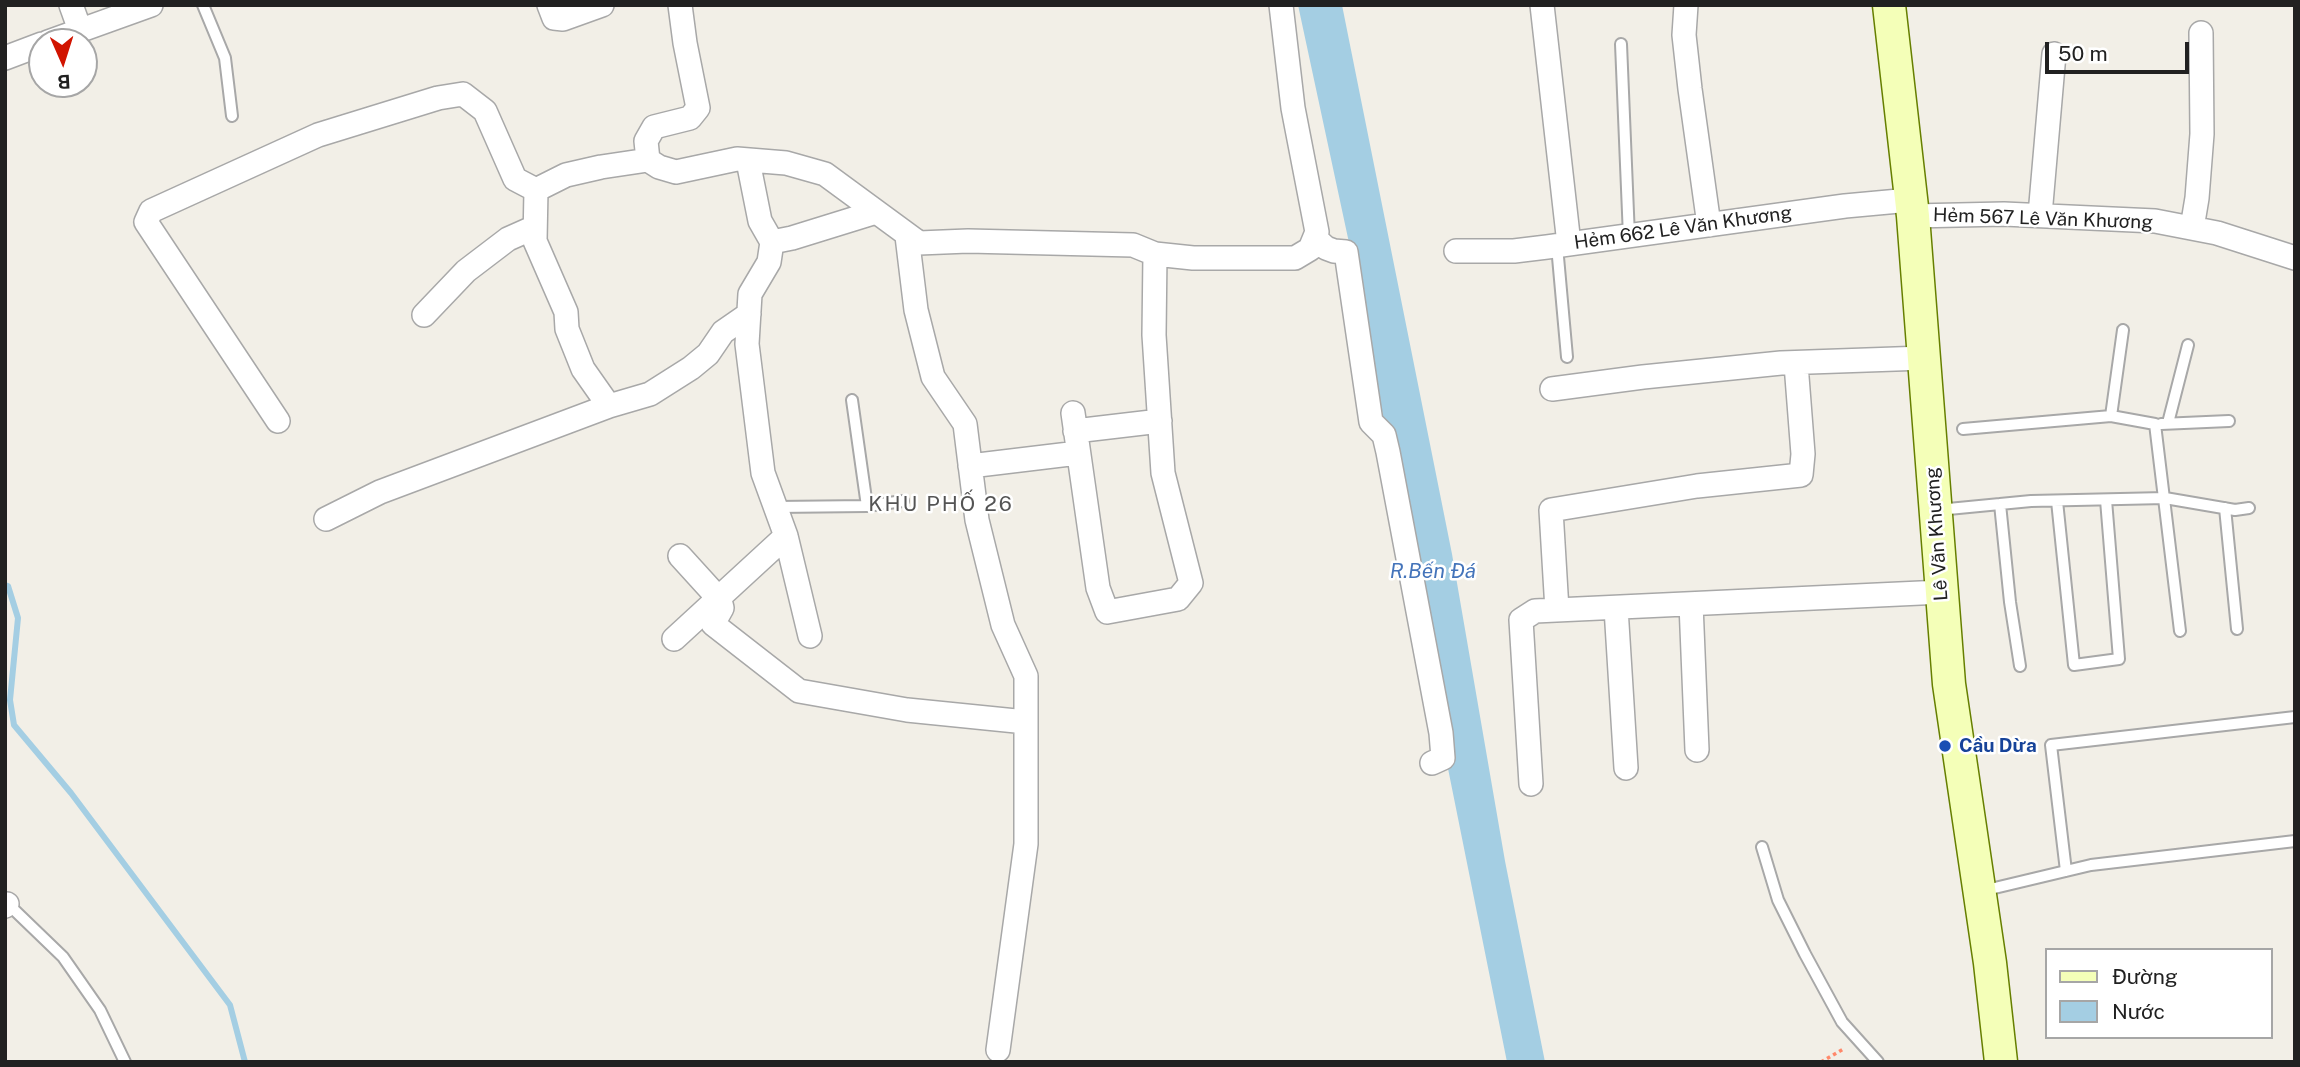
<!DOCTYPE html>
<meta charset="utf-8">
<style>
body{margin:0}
#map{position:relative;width:2300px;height:1067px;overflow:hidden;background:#f2efe7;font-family:"Public Sans",sans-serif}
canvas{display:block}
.frame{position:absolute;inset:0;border:7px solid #212121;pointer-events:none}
.legend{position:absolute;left:2045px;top:948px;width:228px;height:91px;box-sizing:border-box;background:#fff;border:2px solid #a6a6a6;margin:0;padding:9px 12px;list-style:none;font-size:21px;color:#212121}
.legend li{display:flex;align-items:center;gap:14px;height:35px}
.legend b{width:35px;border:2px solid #a6a6a6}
.north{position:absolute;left:28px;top:28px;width:70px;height:70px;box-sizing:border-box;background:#fff;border:2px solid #a6a6a6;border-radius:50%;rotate:177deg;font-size:19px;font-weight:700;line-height:28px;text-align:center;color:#212121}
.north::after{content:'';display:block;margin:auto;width:24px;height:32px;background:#d11400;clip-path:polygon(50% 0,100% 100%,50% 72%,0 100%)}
.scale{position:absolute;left:2045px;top:42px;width:144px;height:32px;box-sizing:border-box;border:4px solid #212121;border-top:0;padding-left:9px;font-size:21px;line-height:24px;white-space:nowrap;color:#212121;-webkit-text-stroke:5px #fff;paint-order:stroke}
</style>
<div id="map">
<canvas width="2300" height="1067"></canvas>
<div class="frame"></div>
<ul class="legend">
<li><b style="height:9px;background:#f4ffb8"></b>Đường</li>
<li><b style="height:19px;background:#a4cee3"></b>Nước</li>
</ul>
<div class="north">B</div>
<div class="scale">50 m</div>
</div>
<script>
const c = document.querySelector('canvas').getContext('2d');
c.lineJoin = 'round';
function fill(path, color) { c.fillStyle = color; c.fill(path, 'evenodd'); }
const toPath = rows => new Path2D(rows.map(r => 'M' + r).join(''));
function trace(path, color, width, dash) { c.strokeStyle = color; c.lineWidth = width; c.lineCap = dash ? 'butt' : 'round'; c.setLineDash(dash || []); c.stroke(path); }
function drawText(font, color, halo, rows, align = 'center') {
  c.font = font + ' "Public Sans",sans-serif'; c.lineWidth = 5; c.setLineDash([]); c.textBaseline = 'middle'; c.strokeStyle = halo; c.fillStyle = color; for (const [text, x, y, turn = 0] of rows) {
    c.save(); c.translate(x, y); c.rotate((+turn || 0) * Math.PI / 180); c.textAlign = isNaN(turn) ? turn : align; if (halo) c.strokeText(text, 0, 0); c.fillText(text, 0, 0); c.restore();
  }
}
fill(toPath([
 [1298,5,1342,5,1452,554,1505,861,1545,1062,1507,1062,1431,684,1366,322]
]), '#a4cee3');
trace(toPath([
 [5,585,8,586,18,618,10,700,14,725,71,793,230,1005,245,1062]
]), '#a4cee3', 6);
const lane = toPath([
 [203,5,225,58,232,116],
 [1621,44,1629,237],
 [1557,246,1567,357],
 [852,400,867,506],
 [2111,416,2123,330],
 [2168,423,2188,345],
 [2161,424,2229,421],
 [1963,429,2111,416,2155,424,2180,631],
 [2057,501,2074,665,2119,659,2106,500],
 [2000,504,2010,602,2020,666],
 [776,507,867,506,903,501],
 [2225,508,2237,629],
 [1938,510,2031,501,2165,498,2235,510,2249,508],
 [1762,847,1778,900,1805,954,1842,1022,1878,1062],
 [2066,871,2051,745,2295,717],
 [1982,891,2091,865,2295,841],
 [7,903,63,957,100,1010,125,1062]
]);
const street = toPath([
 [71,5,80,30],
 [549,5,554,18,563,19,602,5],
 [680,5,685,43,698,108,690,118,654,127,646,141,648,160,659,167,676,172,737,159,786,163,825,174,919,243,968,241,1133,245,1155,254,1193,258,1295,258,1310,249,1317,232,1293,108,1281,5],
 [1542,5,1569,244],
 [1686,5,1684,35,1690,89,1709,225],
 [48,42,151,5],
 [5,58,42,44],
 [748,161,760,221,772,242,792,238,876,212],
 [2040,215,2054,54],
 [1913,216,2004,214,2155,221,2217,233,2295,258],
 [2192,228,2197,198,2202,134,2201,33],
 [907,236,916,310,933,377,965,424,977,520,1003,625,1026,676,1026,844,998,1050],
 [1315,238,1326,248,1334,251,1346,252,1371,422,1384,435,1388,452,1441,733,1443,758,1432,763],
 [1456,251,1514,251,1547,247,1845,206,1910,200],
 [424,315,466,271,508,239,535,227],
 [1552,389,1643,377,1781,363,1924,358],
 [609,406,650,394,691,368,708,354,723,332,749,314],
 [1073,413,1098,588,1107,612,1178,599,1191,583,1163,473,1154,335,1155,254],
 [278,421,146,222,151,211,318,135,438,98,463,94,485,111,515,179,536,190,566,175,601,167,648,160],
 [1075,431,1160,421],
 [970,466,1078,453],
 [326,519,380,492,609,406,583,369,567,329,566,312,535,241,536,190],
 [786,536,810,636],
 [680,556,720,600,722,608,713,624,799,691,907,710,1026,722],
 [1691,604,1697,750],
 [1616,608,1626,768],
 [1557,610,1551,510,1697,486,1801,475,1803,454,1796,364],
 [674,639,786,536,763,473,747,344,750,294,769,262,772,242],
 [1531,784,1521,620,1535,611,1942,592],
 [5,906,7,904]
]);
const secondary = toPath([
 [1889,5,1913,216,1949,684,1990,963,2001,1062]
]);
trace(lane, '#a8a8a8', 14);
trace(street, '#a8a8a8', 26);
trace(secondary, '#667f00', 35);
trace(toPath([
 [1821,1062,1845,1048]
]), '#ff886a', 3.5, [3.5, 3.5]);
trace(lane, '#fff', 10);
trace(street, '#fff', 23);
trace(secondary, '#f4ffb8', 32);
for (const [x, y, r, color] of [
 [1945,746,7,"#1a4fb4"]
]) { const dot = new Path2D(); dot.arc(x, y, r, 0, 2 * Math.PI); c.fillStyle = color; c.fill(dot); trace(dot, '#fff', 2.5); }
drawText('19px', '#212121', '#fff', [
 ["Hẻm 567 Lê Văn Khương",2043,219,2],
 ["Hẻm 662 Lê Văn Khương",1683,228,-8],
 ["Lê Văn Khương",1937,534,-94]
]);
drawText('bold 19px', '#164399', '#fff', [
 ["Cầu Dừa",1959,746]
], 'left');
c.letterSpacing = '2px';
drawText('21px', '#545454', '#fff', [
 ["KHU PHỐ 26",941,505]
]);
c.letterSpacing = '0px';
drawText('italic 21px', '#4474ba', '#fff', [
 ["R.Bến Đá",1433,572]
]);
</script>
